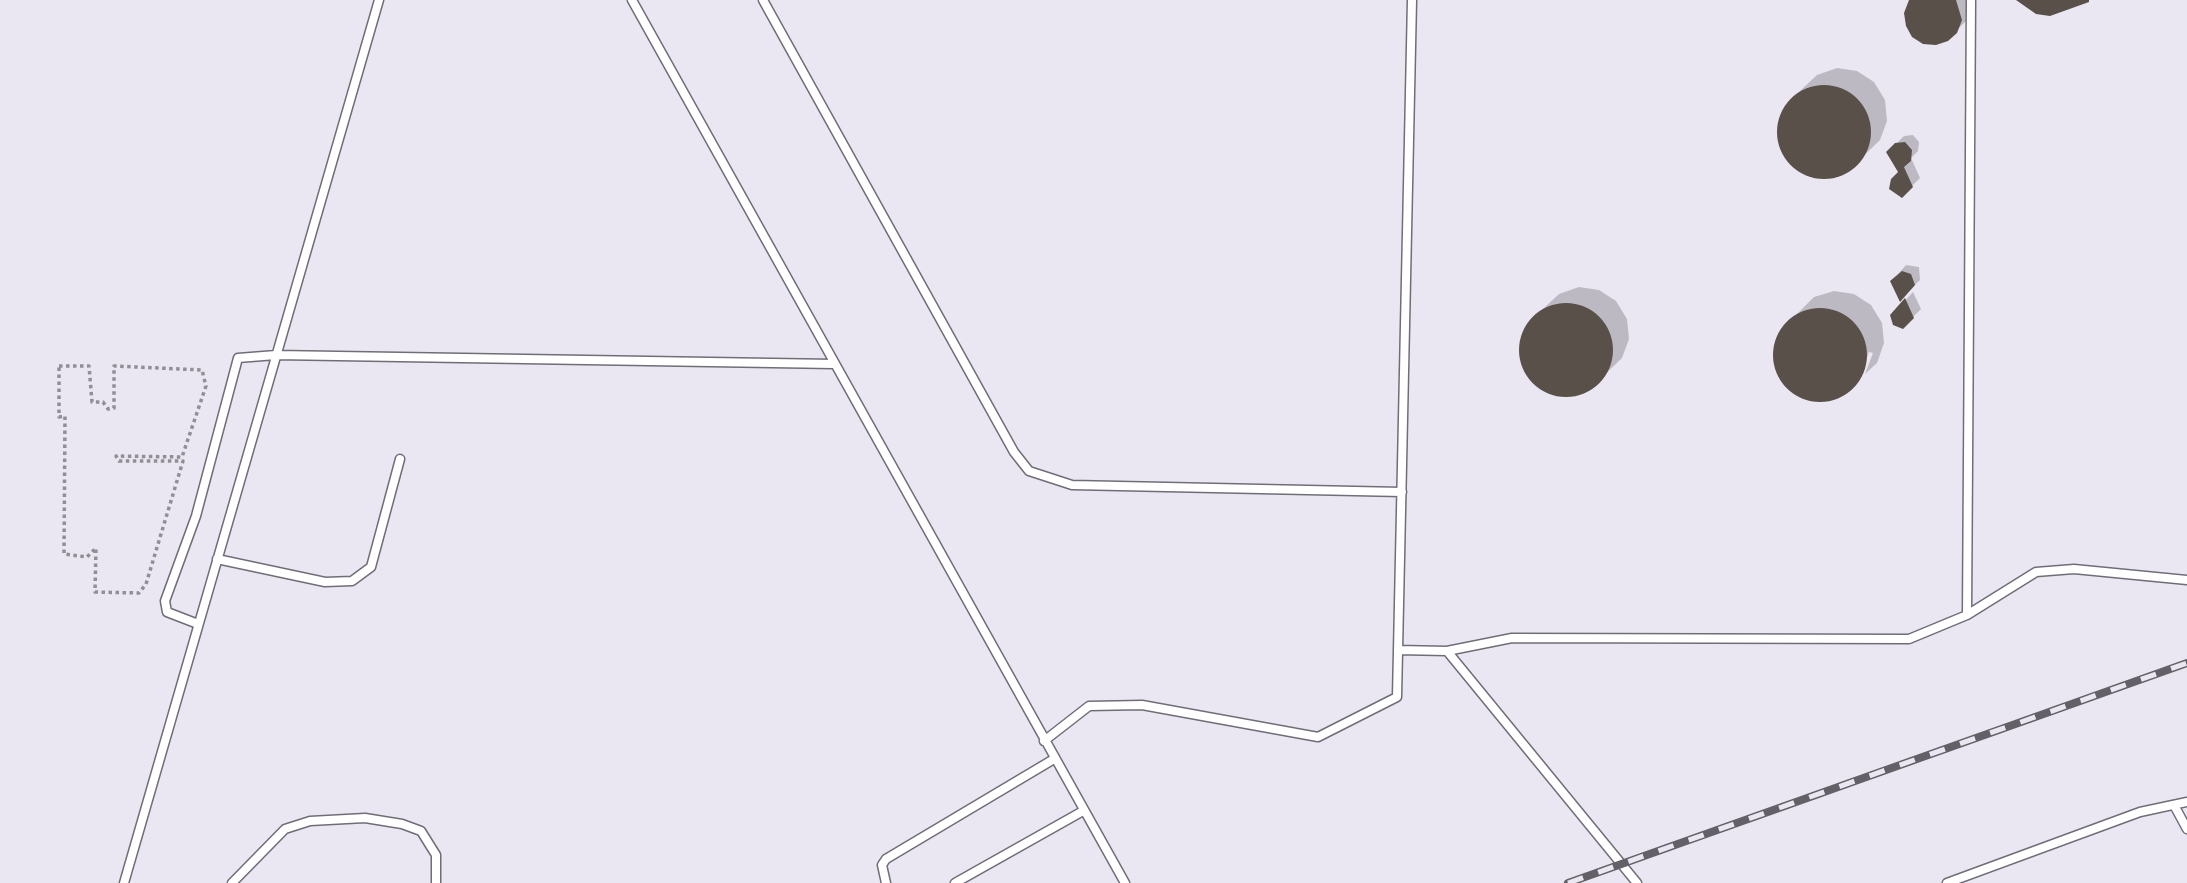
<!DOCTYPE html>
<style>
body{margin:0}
canvas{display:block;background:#ebe7f2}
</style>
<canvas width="2187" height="883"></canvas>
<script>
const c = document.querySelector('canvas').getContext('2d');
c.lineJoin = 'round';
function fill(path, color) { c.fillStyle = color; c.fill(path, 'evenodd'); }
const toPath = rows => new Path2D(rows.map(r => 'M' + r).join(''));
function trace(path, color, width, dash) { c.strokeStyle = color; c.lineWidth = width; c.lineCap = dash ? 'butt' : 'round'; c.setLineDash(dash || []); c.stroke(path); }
fill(toPath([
 [1912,0,1972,0,1969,18,1947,40],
 [1837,68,1857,71,1874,82,1885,100,1887,121,1880,140,1847,172,1828,178,1808,175,1790,164,1780,146,1778,125,1785,106,1802,89,1817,75],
 [1913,135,1919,142,1918,151,1911,158,1920,178,1902,196,1900,172,1888,152,1904,136],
 [1906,265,1919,267,1920,280,1901,299,1892,281],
 [1579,287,1599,290,1616,301,1627,319,1629,339,1622,358,1589,390,1570,396,1550,393,1533,382,1522,365,1520,344,1527,325,1544,308,1559,294],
 [1834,291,1854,294,1871,305,1882,323,1884,343,1877,363,1865,374,1873,353,1869,352,1859,380,1844,394,1825,401,1804,398,1787,387,1776,369,1775,348,1782,329,1814,297],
 [1913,292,1921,309,1903,327,1892,315]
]), '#0003');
fill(toPath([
 [1909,0,1956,0,1962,20,1957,33,1948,41,1936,45,1923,44,1912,37,1906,26,1904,13],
 [2016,0,2089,0,2089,2,2050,16,2036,14],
 '1777 132a47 47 0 1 1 94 0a47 47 0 1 1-94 0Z',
 [1905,142,1912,150,1911,161,1904,167,1913,187,1902,198,1889,189,1891,179,1898,172,1886,152,1895,143],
 [1902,271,1911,274,1915,285,1900,302,1890,281],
 [1905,298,1914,318,1903,329,1893,325,1890,315],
 '1519 350a47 47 0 1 1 94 0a47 47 0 1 1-94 0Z',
 '1773 355a47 47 0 1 1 94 0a47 47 0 1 1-94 0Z'
]), '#595049');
const service = toPath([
 [632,0,1125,883],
 [763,0,1014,452,1029,471,1072,485,1402,492],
 [217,559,325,582,352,581,371,567,400,459],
 [1967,615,1971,0],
 [198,624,167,612,165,601,196,516,238,358,276,355,834,364],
 [1398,650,1447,651,1637,883],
 [1447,651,1512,638,1909,639,1967,615,2036,572,2074,569,2187,580],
 [1044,741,1089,706,1142,705,1318,737,1397,697,1412,0],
 [2174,805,2187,829],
 [124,883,379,0],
 [232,883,285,829,310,821,365,818,402,824,421,831,436,855,436,883],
 [886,883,882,865,886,859,1054,759],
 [955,883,1083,811],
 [1947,883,2140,812,2187,802]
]);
trace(service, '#716d77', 11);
trace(toPath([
 [59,366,89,366,92,402,103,402,108,409,114,408,114,366,202,370,206,386,182,457,116,456,119,461,183,461,146,584,139,593,95,592,96,548,87,557,64,554,65,416,59,417,59,366]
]), '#918e95', 3.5, [3.5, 3.5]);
trace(service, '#fff', 8);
const rail = toPath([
 [1568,883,2187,663]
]);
trace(rail, '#636167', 8);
trace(rail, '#ebe7f2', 5, [16]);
</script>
